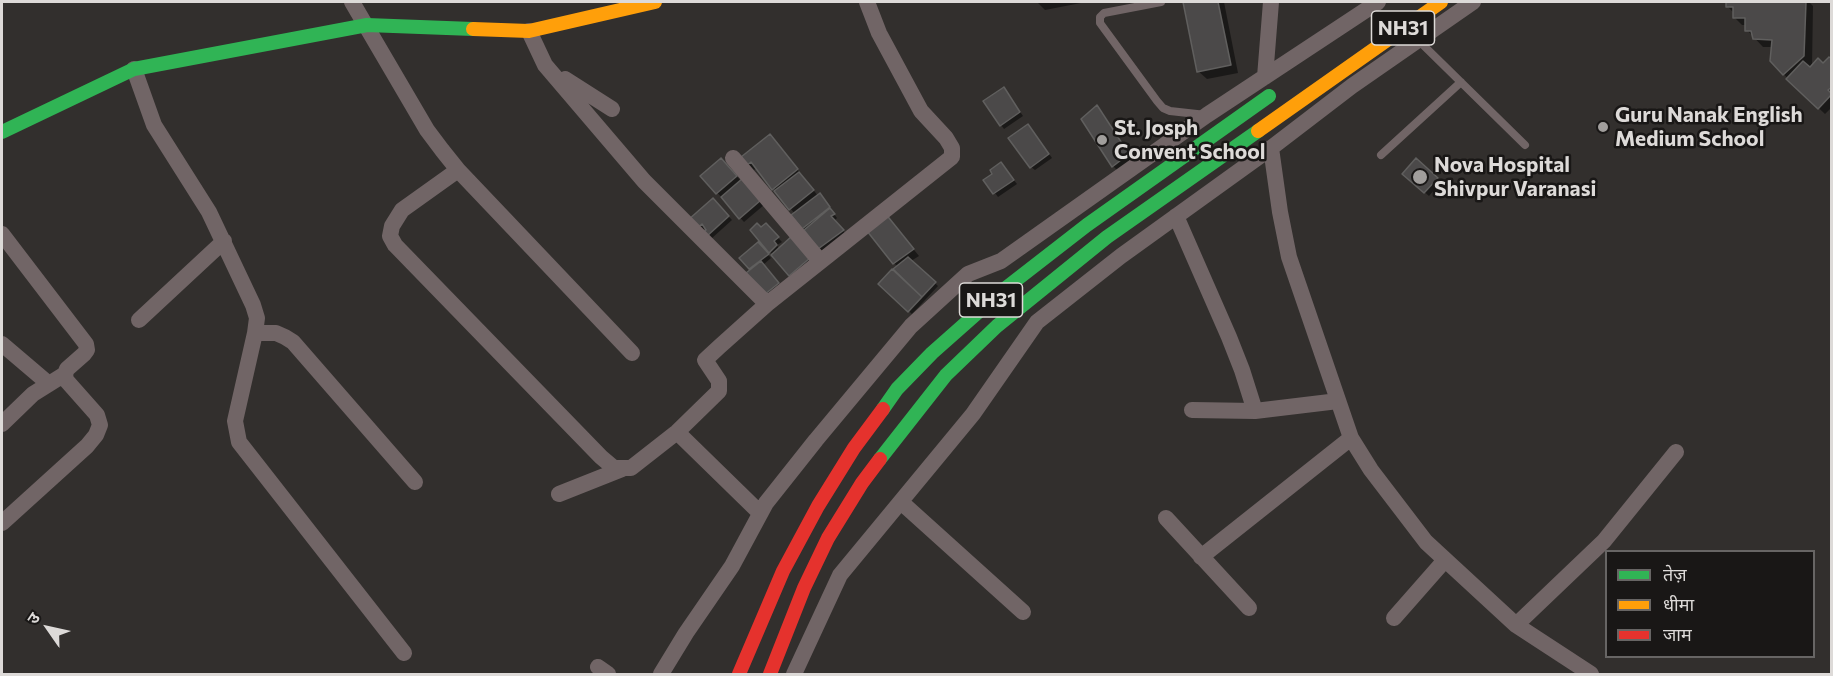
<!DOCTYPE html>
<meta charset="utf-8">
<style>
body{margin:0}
#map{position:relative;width:1833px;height:676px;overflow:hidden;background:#322f2d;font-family:Commissioner,"Noto Sans Devanagari",sans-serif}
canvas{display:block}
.frame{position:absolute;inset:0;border:3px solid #dddad8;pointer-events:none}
.legend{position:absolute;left:1605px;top:550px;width:210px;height:108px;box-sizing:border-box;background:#191716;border:2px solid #676564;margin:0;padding:8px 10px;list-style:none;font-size:18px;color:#dddad8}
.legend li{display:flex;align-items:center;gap:12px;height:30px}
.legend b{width:30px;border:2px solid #676564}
.north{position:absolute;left:18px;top:598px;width:60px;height:60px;-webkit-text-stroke:4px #191716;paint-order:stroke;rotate:304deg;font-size:16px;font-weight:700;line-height:24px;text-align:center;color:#dddad8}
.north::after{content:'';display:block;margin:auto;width:21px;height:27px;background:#dddad8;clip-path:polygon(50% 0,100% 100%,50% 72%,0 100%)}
</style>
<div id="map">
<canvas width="1833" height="676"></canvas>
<div class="frame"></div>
<ul class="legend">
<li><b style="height:8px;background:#30b455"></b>तेज़</li>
<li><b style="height:8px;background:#ff9f0a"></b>धीमा</li>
<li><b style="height:8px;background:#e5322d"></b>जाम</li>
</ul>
<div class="north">उ</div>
</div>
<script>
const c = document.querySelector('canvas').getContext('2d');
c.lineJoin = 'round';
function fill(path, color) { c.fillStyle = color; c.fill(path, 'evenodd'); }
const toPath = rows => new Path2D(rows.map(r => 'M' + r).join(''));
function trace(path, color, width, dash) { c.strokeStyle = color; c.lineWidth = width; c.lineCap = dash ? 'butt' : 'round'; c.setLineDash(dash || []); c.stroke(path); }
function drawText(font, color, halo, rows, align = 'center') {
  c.font = font + ' Commissioner,sans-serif'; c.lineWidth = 5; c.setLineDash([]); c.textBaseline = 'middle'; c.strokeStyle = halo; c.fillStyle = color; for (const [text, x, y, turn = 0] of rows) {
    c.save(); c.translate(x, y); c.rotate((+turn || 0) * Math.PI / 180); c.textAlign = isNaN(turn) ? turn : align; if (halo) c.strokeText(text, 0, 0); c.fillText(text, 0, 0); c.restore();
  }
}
fill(toPath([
 [1037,2,1086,2,1045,10],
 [1184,2,1224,2,1238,73,1207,79,1198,71],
 [1727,2,1809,2,1813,6,1812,66,1832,61,1832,107,1825,114,1788,79,1772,60,1773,47,1763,47,1747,30,1747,25,1742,25,1734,17,1734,13,1727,6],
 [1007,93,1023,116,1004,129,1001,125],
 [1097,107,1103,113,1134,161,1119,172,1113,166],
 [1032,130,1052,158,1035,170,1031,167],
 [776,142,818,196,823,199,837,218,834,221,846,234,823,252,803,228,795,214,757,168,754,170,748,164],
 [1416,160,1441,182,1429,196,1404,174],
 [725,164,764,205,744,222,702,176],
 [1001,164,1017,184,998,197,985,180,994,174],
 [713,200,732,220,711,239,705,233,709,230,706,227,701,232,690,220],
 [885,214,919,256,911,261,938,286,912,314,880,284,898,267,894,263],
 [766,225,782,242,777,245,779,249,792,238,812,262,793,279,752,230,761,229],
 [758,244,771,258,763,265,782,288,765,294,752,270,741,258]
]), '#0007');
const building = toPath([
 [1183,2,1218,2,1231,65,1197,72,1183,2],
 [1726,2,1806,2,1804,56,1783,75,1770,61,1772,40,1753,39,1751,31,1745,31,1745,18,1733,18,1733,7,1726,7,1726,2],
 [1829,57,1832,59,1832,87,1828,90,1832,94,1818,109,1786,79,1803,61,1810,67,1818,58,1823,63,1829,57],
 [1004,87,1020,112,1000,126,983,101,1004,87],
 [1097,105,1129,154,1112,167,1081,119,1097,105],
 [1028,124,1049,154,1030,168,1008,138,1028,124],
 [770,134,798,169,772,190,751,162,747,165,741,157,770,134],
 [721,158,737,176,716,194,700,176,721,158],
 [1416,158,1438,178,1424,193,1402,174,1416,158],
 [1001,162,1014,180,993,194,983,180,992,174,990,170,1001,162],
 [799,172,814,190,789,210,774,191,799,172],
 [743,178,761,200,739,219,721,197,743,178],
 [820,193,830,207,802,229,791,215,820,193],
 [713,198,729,216,706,237,702,233,706,230,702,224,696,229,688,220,713,198],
 [830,208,835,214,831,216,844,230,818,249,804,230,830,208],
 [885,213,914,249,893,264,867,231,885,213],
 [757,223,761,227,766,223,779,237,774,241,777,245,769,253,750,230,757,223],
 [792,236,810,258,789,276,771,255,792,236],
 [758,242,769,254,749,269,739,258,758,242],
 [908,257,936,282,922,297,893,269,908,257],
 [761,261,779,283,764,295,746,273,761,261],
 [892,269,922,297,908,312,878,284,892,269]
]);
fill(building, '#4b4949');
trace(building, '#605f5e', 1.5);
trace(toPath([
 [1161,2,1104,13,1100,17,1100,23,1157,101,1163,108,1170,111,1206,115],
 [1418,40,1525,145],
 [1381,155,1461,82]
]), '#716566', 8);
trace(toPath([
 [352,2,427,130,442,150,458,170,632,353],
 [529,31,545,65,644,181,767,304],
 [134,69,154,125,209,212,253,305,257,318,255,333,235,421,239,442,404,653],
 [1265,77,1271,2],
 [565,79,612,109],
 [1271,148,1280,212,1289,257,1351,438,1371,470,1426,542,1516,625,1591,674],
 [733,158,820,261],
 [458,170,402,210,392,226,390,236,395,245,601,457,614,468,631,468,677,432,719,391,719,381,705,360,719,347,767,304,952,157,952,148,946,138,921,111,879,33,867,2],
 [1176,216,1229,337,1242,370,1255,411],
 [2,234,86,344,87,350,84,354,67,369,65,374,66,380,97,415,100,425,96,435,87,446,2,523],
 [139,320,224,241],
 [255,333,276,333,285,337,293,342,415,482],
 [2,344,49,384],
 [1192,410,1255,411,1338,401],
 [2,424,33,394,65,374],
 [677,432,760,513],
 [559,494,622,469],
 [901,502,1023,612],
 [1166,518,1249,608],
 [1201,557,1351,438],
 [1394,618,1445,560],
 [1516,625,1604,541,1676,452],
 [598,667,608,674],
 [661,674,686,633,732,566,766,503,816,440,911,326,968,274,1001,261,1207,115,1378,2],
 [794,674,840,575,973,414,1037,322,1121,256,1271,148,1352,86,1473,2]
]), '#716566', 16);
trace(toPath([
 [2,132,134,69,367,25,473,29],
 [883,409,897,389,932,353,1002,291,1087,225,1269,96],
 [880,459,946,375,997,326,1107,237,1258,131]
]), '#30b455', 14);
trace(toPath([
 [473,29,529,31,655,2],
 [1258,131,1441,2]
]), '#ff9f0a', 14);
trace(toPath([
 [739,674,783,571,818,506,854,448,883,409],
 [770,674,804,588,828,538,862,483,880,459]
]), '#e5322d', 14);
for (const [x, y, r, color] of [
 [1603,127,6,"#a19e9c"],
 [1102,140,6,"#a19e9c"],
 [1420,177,8,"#a19e9c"]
]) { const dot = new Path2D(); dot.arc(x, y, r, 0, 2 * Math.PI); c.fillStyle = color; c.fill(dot); trace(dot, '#191716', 2); }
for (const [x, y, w] of [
 [1403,28,63],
 [991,300,63]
]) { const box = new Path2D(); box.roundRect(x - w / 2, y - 17, w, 34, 4.5); c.fillStyle = '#191716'; c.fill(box); trace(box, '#dddad8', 1.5); }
drawText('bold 20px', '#dddad8', null, [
 ["NH31",1403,28],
 ["NH31",991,300]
]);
drawText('bold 21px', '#dddad8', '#191716', [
 ["Guru Nanak English",1615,115],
 ["Medium School",1615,139],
 ["St. Josph",1114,128],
 ["Convent School",1114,152],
 ["Nova Hospital",1434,165],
 ["Shivpur Varanasi",1434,189]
], 'left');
</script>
